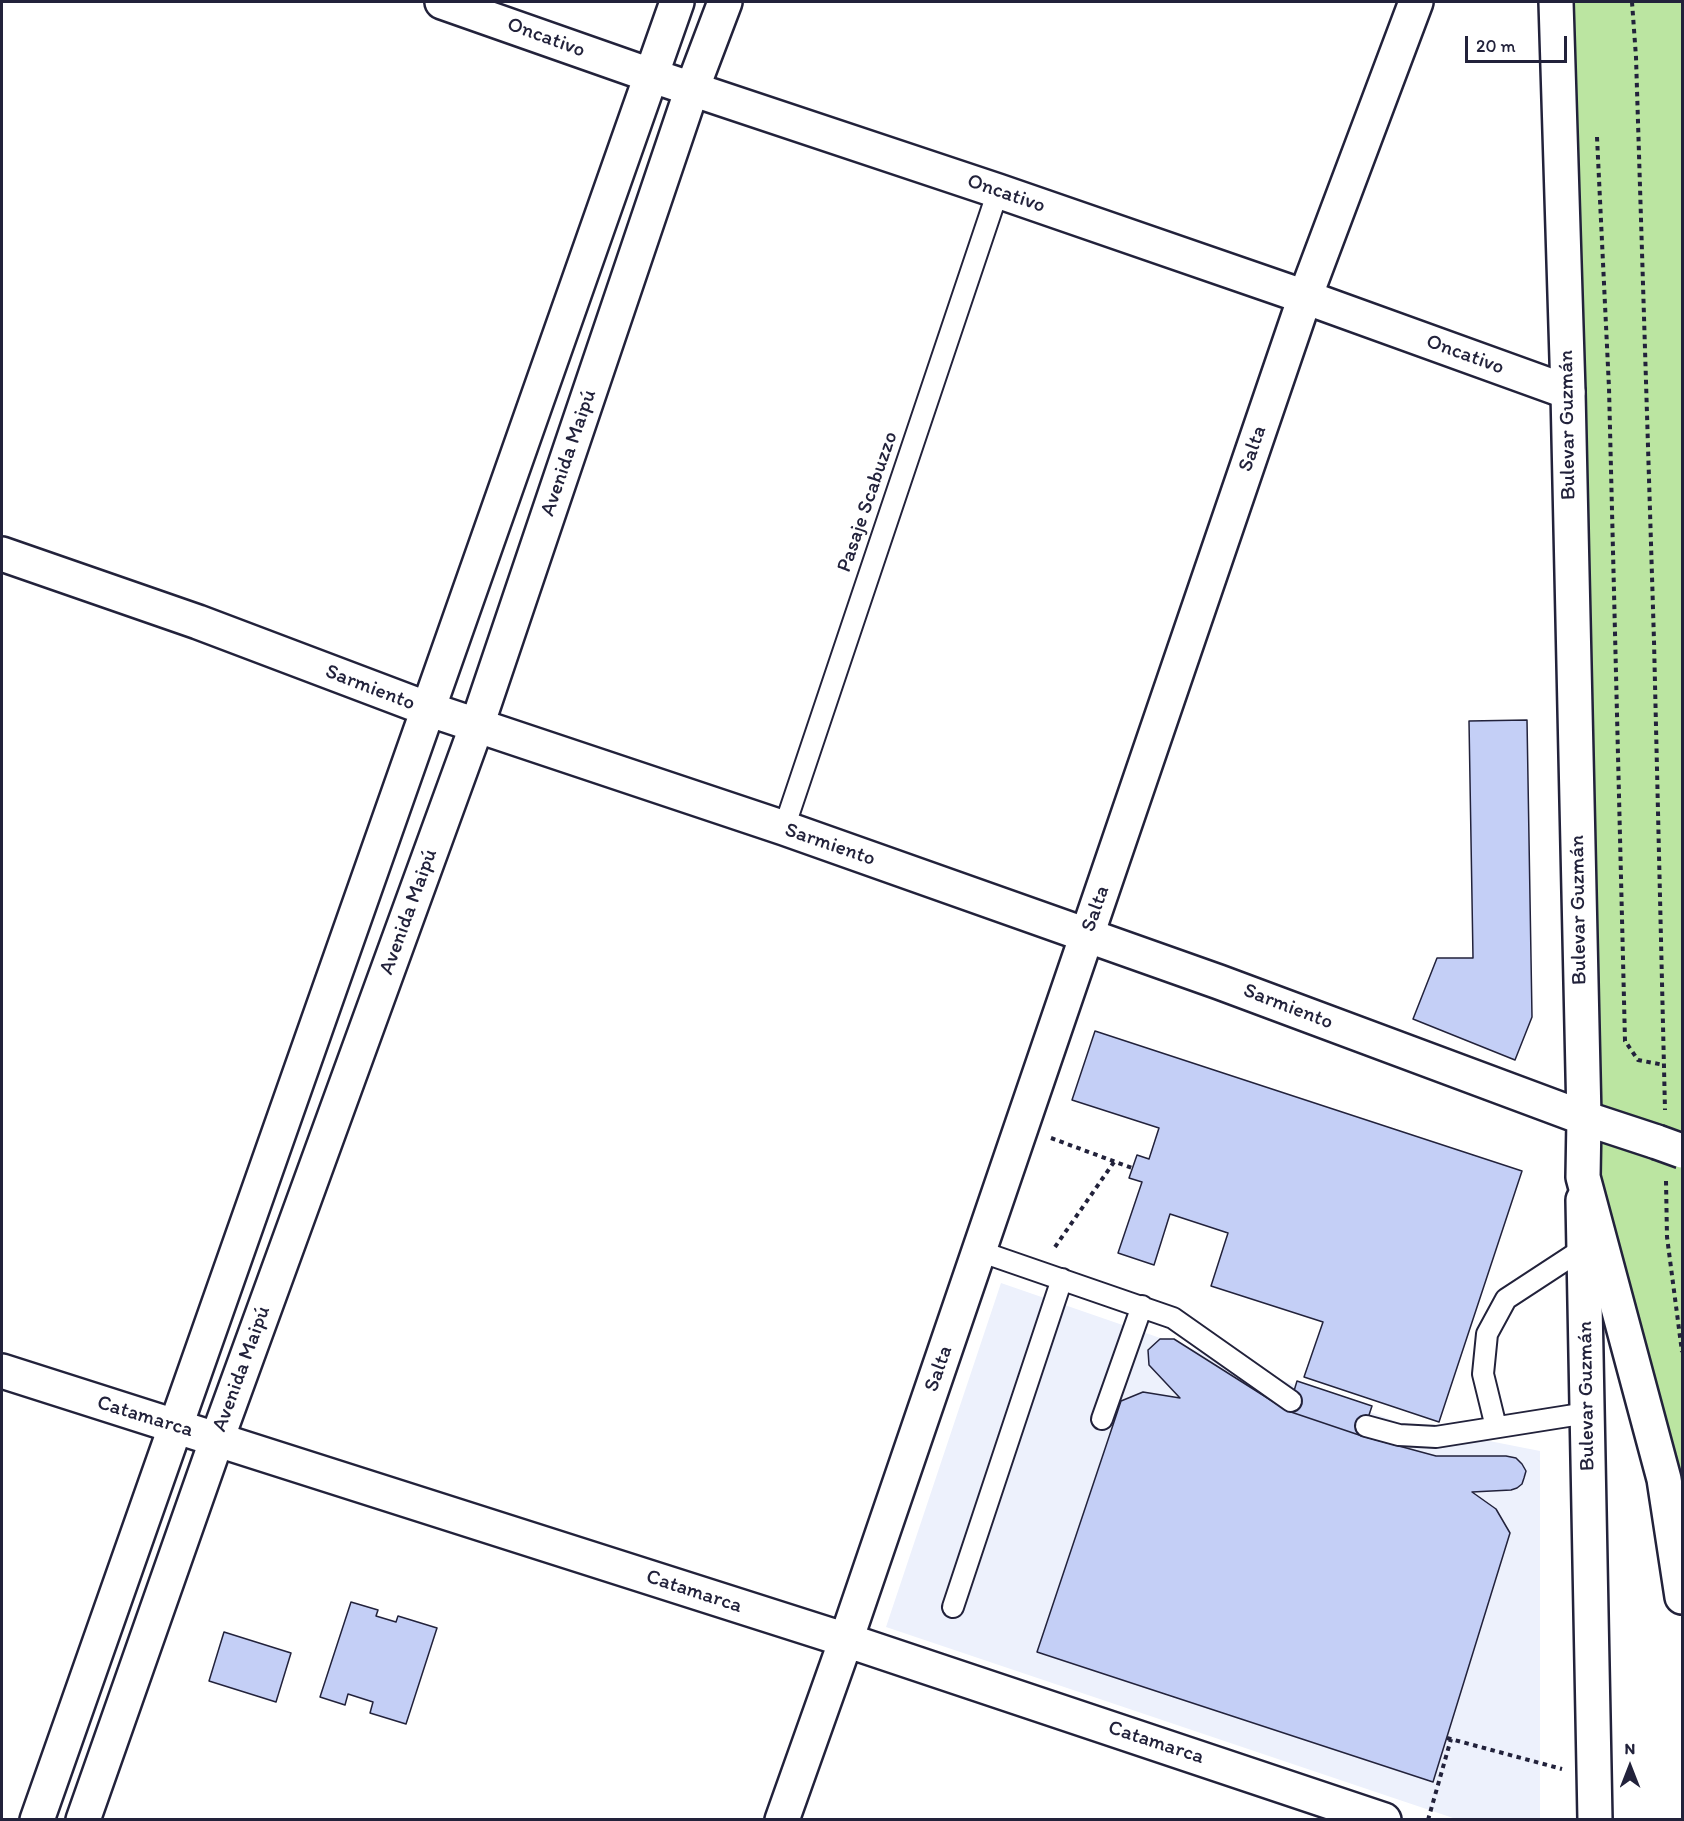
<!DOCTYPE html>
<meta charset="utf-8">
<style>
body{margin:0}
#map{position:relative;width:1684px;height:1821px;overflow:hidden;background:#fff;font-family:Itim,sans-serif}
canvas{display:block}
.frame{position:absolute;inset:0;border:3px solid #22223b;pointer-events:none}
.north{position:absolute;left:1600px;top:1737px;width:60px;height:60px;-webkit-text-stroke:4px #fff;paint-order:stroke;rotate:0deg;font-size:16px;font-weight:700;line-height:24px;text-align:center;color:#22223b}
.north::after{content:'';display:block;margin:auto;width:21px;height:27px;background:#22223b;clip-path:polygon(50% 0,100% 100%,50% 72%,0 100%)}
.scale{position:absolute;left:1465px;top:36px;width:102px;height:27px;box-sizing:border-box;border:3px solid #22223b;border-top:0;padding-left:8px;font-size:18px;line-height:21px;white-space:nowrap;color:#22223b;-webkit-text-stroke:4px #fff;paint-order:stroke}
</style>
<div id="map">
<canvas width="1684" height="1821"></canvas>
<div class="frame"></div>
<div class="north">N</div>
<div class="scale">20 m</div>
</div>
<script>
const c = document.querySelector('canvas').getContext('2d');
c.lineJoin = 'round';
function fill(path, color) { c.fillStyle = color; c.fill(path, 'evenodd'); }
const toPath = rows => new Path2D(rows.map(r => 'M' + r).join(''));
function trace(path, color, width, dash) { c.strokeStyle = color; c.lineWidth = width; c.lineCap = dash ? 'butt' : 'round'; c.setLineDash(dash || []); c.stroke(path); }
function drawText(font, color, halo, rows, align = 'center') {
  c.font = font + ' Itim,sans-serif'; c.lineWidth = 5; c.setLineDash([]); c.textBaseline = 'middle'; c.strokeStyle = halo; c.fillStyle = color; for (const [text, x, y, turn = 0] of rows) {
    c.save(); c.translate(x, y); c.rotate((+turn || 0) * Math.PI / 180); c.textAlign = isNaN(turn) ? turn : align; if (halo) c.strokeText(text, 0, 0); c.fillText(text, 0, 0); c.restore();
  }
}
fill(toPath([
 [1001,1283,1273,1377,1403,1424,1540,1451,1540,1819,1456,1819,886,1627]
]), '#edf1fc');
fill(toPath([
 [1556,2,1682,2,1682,1597,1583,1177]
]), '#bbe5a1');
const building = toPath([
 [1527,720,1532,1017,1515,1060,1413,1019,1437,958,1473,958,1469,721,1527,720],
 [1095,1031,1522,1171,1439,1422,1304,1377,1323,1322,1211,1286,1228,1233,1170,1214,1154,1265,1118,1253,1142,1182,1129,1178,1137,1155,1149,1159,1159,1128,1072,1100,1095,1031],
 [1160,1339,1174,1339,1288,1411,1362,1436,1436,1456,1506,1456,1516,1458,1522,1464,1526,1471,1524,1478,1522,1484,1517,1488,1511,1490,1472,1492,1496,1509,1510,1533,1433,1782,1037,1652,1121,1401,1143,1392,1180,1398,1149,1365,1148,1350,1160,1339],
 [1297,1381,1372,1406,1362,1436,1288,1411,1297,1381],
 [351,1602,378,1610,376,1616,396,1622,398,1616,437,1628,406,1724,370,1713,373,1702,348,1694,345,1705,320,1697,351,1602],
 [224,1632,291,1653,276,1702,209,1681,224,1632]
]);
fill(building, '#c4cff6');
trace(building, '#22223b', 1.5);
const lane = toPath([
 [784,828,998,191],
 [979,1251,1173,1318,1291,1401],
 [1102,1419,1142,1306],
 [1366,1426,1399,1435,1436,1437,1587,1413],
 [1496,1427,1483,1374,1487,1334,1506,1299,1584,1248],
 [953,1607,1062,1279]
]);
const street = toPath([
 [442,2,650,75,998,191,1305,297,1568,392],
 [2,1371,846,1640,1384,1820],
 [782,1820,846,1640,1305,297,1416,2]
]);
const secondary = toPath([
 [1584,1118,1657,1142],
 [1583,1200,1595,1820]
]);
const primary = toPath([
 [1556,2,1568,392,1584,1118,1583,1177,1664,1479,1682,1597],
 [2,554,198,622,428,709,784,828,1219,982,1584,1118],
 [37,1820,677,2],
 [83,1820,217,1439,477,725,692,89,725,2]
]);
trace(lane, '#22223b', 24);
trace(street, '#22223b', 38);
trace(secondary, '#22223b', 38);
trace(primary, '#22223b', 38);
trace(toPath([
 [1632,2,1636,57,1654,641,1665,1110],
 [1597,137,1609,388,1625,1041,1638,1060,1664,1065],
 [1051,1138,1132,1168],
 [1666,1181,1667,1237,1682,1352],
 [1055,1247,1114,1162],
 [1447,1738,1562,1769],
 [1428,1820,1451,1739]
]), '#22223b', 4, [4.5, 4.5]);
trace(lane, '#fff', 20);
trace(street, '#fff', 33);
trace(secondary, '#fff', 33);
trace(primary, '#fff', 33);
const secondaryBridge = toPath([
 [1657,1142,1682,1151]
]);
trace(secondaryBridge, '#22223b', 38, []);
trace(secondaryBridge, '#fff', 33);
drawText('21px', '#22223b', '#fff', [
 ["Oncativo",546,38,20],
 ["Oncativo",1006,194,19],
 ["Oncativo",1465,355,20],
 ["Bulevar Guzmán",1568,425,-91],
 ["Salta",1253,449,-71],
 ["Avenida Maipú",569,453,-71],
 ["Pasaje Scabuzzo",868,502,-71],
 ["Sarmiento",370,688,21],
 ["Sarmiento",830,845,19],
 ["Salta",1096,909,-71],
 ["Bulevar Guzmán",1579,910,-91],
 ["Avenida Maipú",409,912,-70],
 ["Sarmiento",1288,1007,21],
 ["Avenida Maipú",242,1369,-70],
 ["Salta",939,1369,-71],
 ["Bulevar Guzmán",1587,1396,-91],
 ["Catamarca",145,1417,17],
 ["Catamarca",694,1592,18],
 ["Catamarca",1156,1743,18]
]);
</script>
